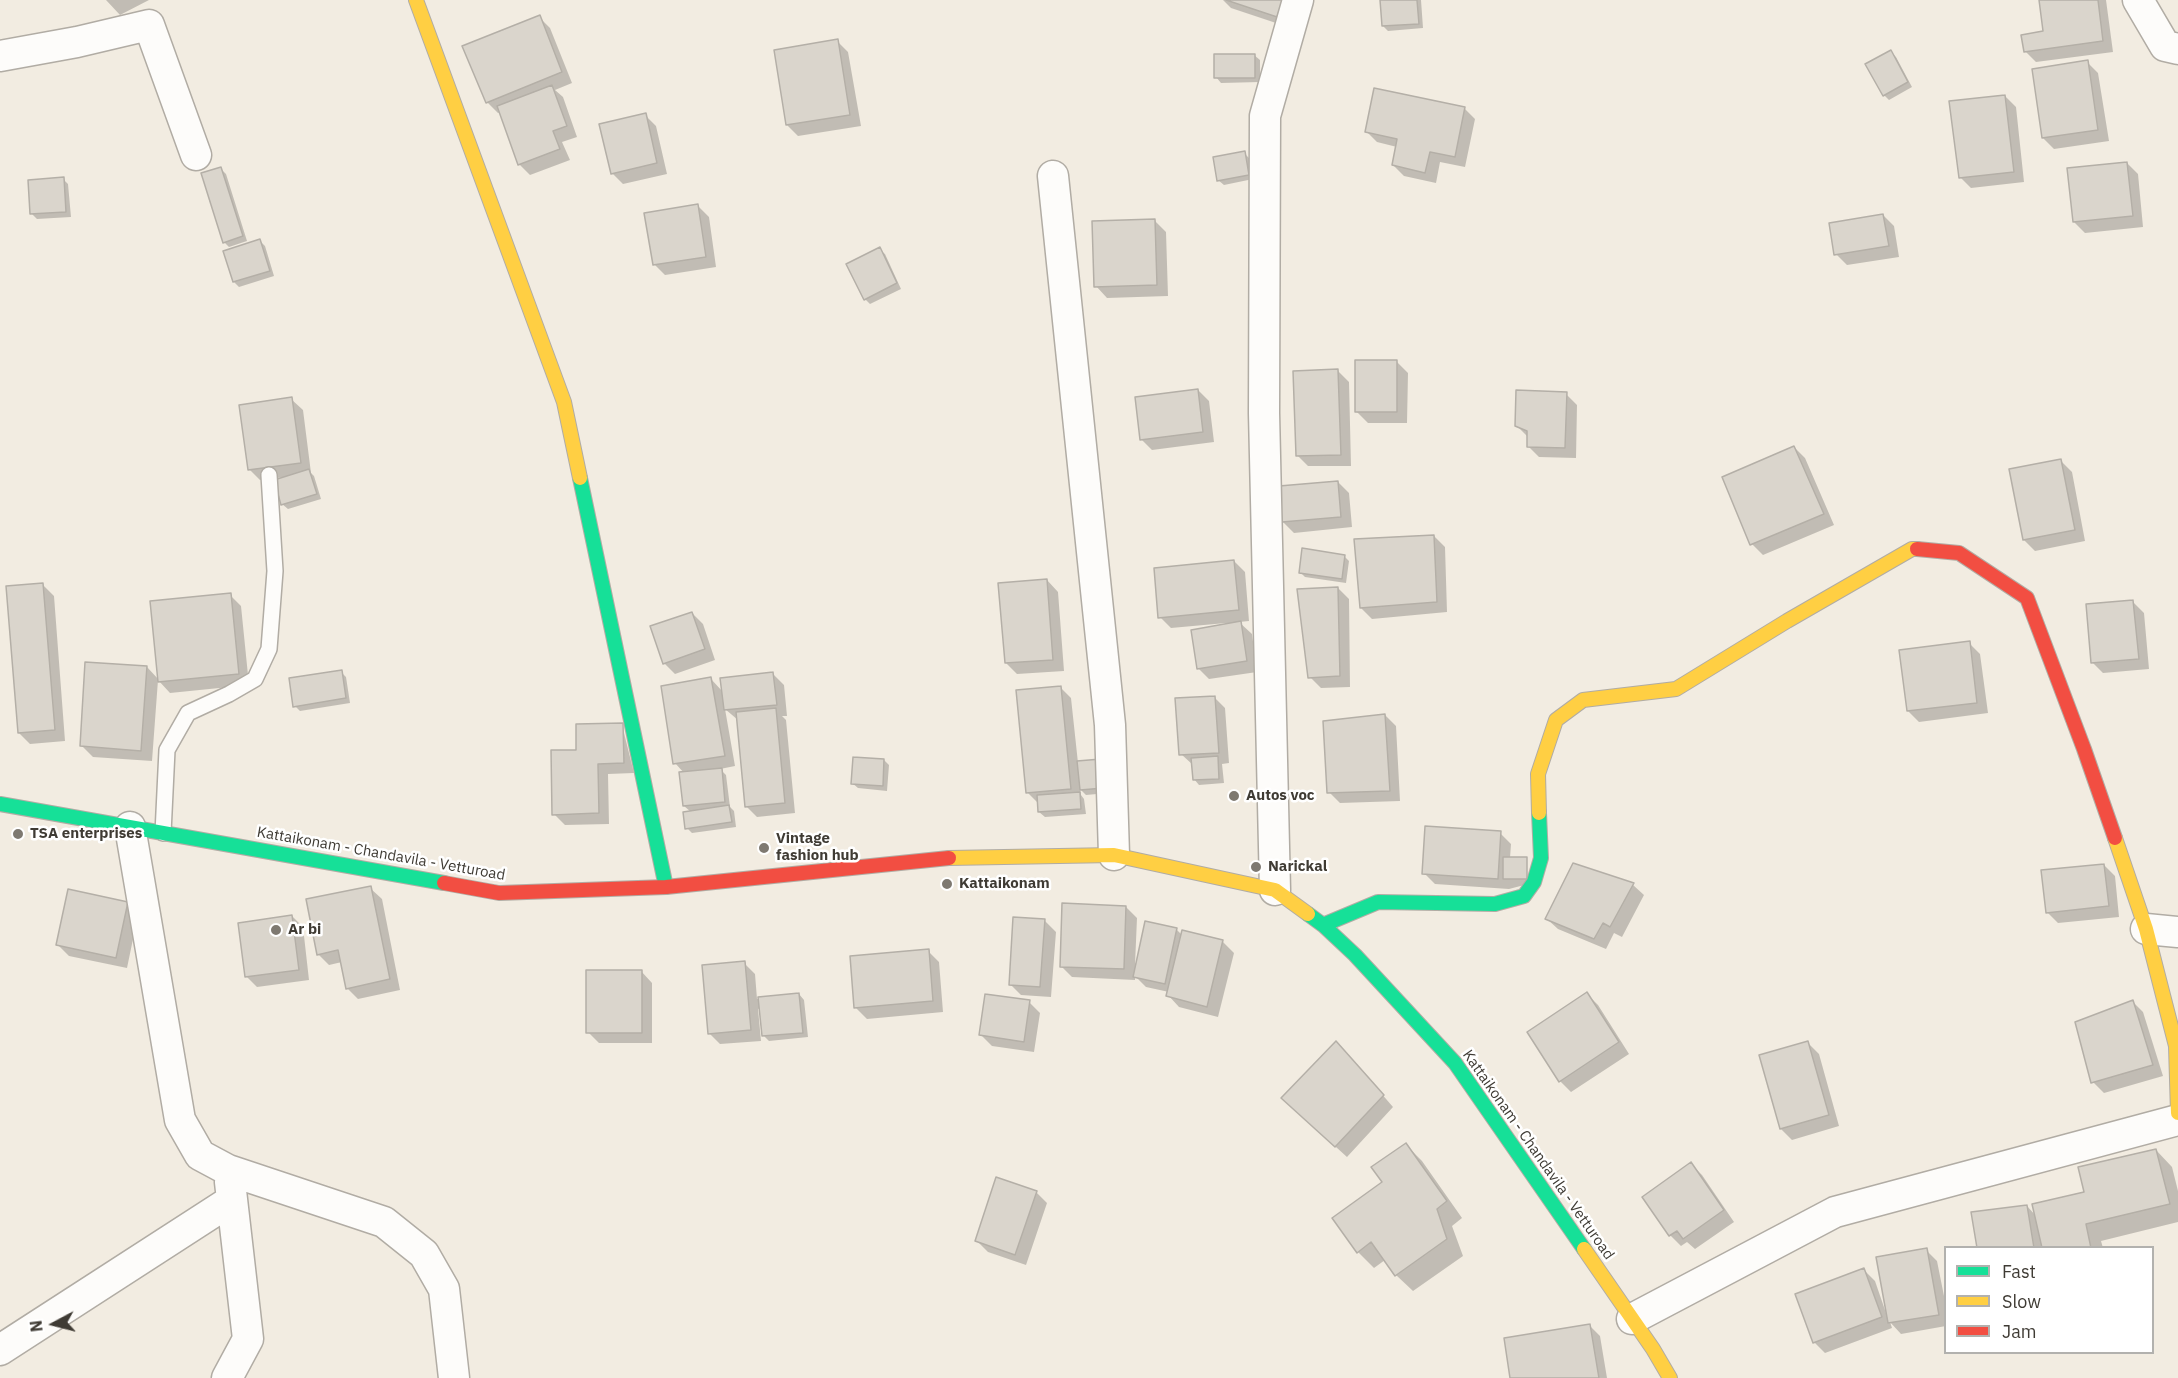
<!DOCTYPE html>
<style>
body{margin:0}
#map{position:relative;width:2178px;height:1378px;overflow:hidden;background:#f2ece1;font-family:"IBM Plex Sans",sans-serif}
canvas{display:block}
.legend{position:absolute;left:1944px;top:1246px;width:210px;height:108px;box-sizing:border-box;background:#fff;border:2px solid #b2b1ae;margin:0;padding:8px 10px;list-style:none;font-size:18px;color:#3f3b34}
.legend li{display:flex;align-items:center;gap:12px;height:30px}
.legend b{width:30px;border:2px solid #b2b1ae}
.north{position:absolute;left:24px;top:1294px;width:60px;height:60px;-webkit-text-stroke:4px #fff;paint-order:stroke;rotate:263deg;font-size:16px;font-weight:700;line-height:24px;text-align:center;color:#3f3b34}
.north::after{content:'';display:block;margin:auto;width:21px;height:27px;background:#3f3b34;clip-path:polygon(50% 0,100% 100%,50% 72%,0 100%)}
</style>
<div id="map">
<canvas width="2178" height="1378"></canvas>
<ul class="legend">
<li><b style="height:8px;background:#16e098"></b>Fast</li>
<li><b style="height:8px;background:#ffcf43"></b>Slow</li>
<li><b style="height:8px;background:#f24e42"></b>Jam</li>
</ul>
<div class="north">N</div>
</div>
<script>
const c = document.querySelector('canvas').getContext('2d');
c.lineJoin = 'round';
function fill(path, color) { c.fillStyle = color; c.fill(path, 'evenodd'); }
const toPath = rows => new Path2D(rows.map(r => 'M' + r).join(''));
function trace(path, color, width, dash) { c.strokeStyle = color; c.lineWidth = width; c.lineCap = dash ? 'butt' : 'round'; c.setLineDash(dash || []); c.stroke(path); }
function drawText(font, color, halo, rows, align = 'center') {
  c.font = font + ' "IBM Plex Sans",sans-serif'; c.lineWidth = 5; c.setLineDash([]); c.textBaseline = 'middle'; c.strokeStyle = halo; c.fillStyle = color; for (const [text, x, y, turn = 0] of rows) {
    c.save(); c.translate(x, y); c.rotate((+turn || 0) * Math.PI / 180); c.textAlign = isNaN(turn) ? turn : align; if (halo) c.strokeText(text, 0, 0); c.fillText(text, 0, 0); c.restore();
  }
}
fill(toPath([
 [106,0,149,0,120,15],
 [1223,0,1297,0,1288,27,1231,8],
 [1381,0,1421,0,1423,28,1388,31,1383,26],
 [2040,0,2106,0,2113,52,2036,62,2025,51,2045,33],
 [539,17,550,28,572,83,555,90,563,97,577,137,562,142,570,160,530,175,519,164,501,112,498,113,487,102],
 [837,41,848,52,861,126,798,136,787,125],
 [1891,52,1896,57,1912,87,1889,100,1884,95],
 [1254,55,1260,60,1260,82,1221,83,1216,77],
 [2087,62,2098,73,2109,141,2054,149,2043,138],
 [2005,96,2016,107,2024,182,1971,188,1960,177],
 [1464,108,1475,119,1465,167,1440,162,1436,183,1404,176,1393,165,1397,147,1377,142,1366,131],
 [645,115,656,126,667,174,623,184,612,173],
 [1244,153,1249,158,1253,179,1224,185,1218,180],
 [2127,163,2138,174,2143,227,2085,233,2074,222],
 [221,169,226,174,247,241,229,247,224,242],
 [63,179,68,184,71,217,37,219,32,214],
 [698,206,709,217,716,267,665,275,654,264],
 [1883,215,1894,226,1899,257,1847,265,1836,254],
 [1155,221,1166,232,1168,296,1107,298,1096,286],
 [260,241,265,246,274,276,239,287,234,282],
 [879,249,885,254,901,289,870,304,865,299],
 [1397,362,1408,373,1407,423,1368,423,1357,412],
 [1338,371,1349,382,1351,466,1308,466,1297,455],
 [1198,390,1209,401,1214,442,1152,450,1141,439],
 [1566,394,1577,405,1576,458,1539,457,1528,446,1528,437,1516,425],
 [291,399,303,410,311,473,314,476,321,499,288,509,282,504,284,477,260,480,249,469],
 [1794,447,1805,458,1834,525,1763,555,1752,544,1724,477],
 [2061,461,2072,472,2085,541,2035,551,2024,540],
 [1338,482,1349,493,1352,527,1294,533,1283,522],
 [1434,536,1445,547,1447,612,1372,619,1361,608],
 [1344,556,1349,561,1346,583,1305,577,1300,572],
 [1234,561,1245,572,1249,621,1239,622,1252,634,1257,672,1209,679,1198,668,1226,625,1226,623,1171,628,1160,617],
 [1047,580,1058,592,1064,671,1017,674,1006,663],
 [43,585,54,596,65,741,30,744,19,733],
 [1338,588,1349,599,1350,687,1321,688,1310,677],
 [230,595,241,606,249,685,170,693,158,680,152,761,93,757,82,746,147,667,159,680],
 [2133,602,2144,613,2149,669,2103,673,2092,662],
 [692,613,703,624,715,660,675,674,664,663],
 [1969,643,1980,654,1988,713,1919,722,1908,711],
 [341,672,346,677,350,703,300,711,295,706],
 [773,674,784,685,787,716,782,716,786,720,795,813,757,817,746,806,738,720,725,709,735,766,720,769,726,775,730,807,734,811,736,827,692,833,687,828,691,812,684,806,684,773,675,763,711,679,723,692],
 [1060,687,1071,698,1078,763,1108,793,1086,795,1080,789,1081,795,1084,799,1086,814,1045,817,1039,812,1039,804,1028,793],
 [1214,697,1225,708,1229,763,1222,764,1224,783,1199,785,1194,779,1193,765,1181,754],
 [1385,715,1396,726,1400,801,1340,803,1329,792],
 [622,725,634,773,608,774,609,824,565,825,554,814,578,751],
 [884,760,889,765,887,791,858,788,852,783],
 [1500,833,1511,844,1510,858,1532,883,1509,889,1435,884,1424,873],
 [2104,865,2115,876,2119,917,2058,923,2047,912],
 [1633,885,1644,895,1622,937,1614,933,1606,949,1558,929,1547,919],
 [370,888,382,899,400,990,358,999,347,988,342,962,329,965,318,954],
 [127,904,138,915,127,968,69,956,58,945],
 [1126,907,1137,918,1135,965,1176,929,1182,935,1183,932,1223,942,1234,953,1218,1017,1179,1007,1168,995,1169,992,1146,987,1135,976,1135,980,1072,977,1061,966],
 [292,916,303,927,309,980,257,987,246,976],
 [1045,921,1056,932,1051,997,1021,995,1010,984],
 [928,951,939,962,943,1012,867,1019,856,1008],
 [744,963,755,974,757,999,799,994,804,1000,808,1037,769,1041,764,1036,761,1008,758,1009,761,1041,720,1044,709,1033],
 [641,971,652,983,652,1043,599,1043,588,1032],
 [1587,994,1598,1005,1629,1054,1571,1092,1560,1081,1529,1033],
 [2132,1001,2143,1012,2163,1076,2104,1093,2093,1082],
 [1029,1002,1040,1013,1034,1052,992,1046,981,1035],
 [1808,1043,1819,1054,1839,1126,1792,1140,1781,1129],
 [1347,1054,1393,1107,1347,1157,1294,1109],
 [1406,1145,1422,1161,1462,1218,1452,1226,1463,1256,1413,1291,1396,1275,1385,1260,1374,1268,1358,1252,1385,1182],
 [2156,1150,2172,1167,2178,1191,2178,1222,2101,1241,2103,1248,1978,1248,2027,1206,2036,1216,2086,1193],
 [1691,1164,1702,1175,1734,1222,1695,1249,1687,1242,1681,1246,1670,1235],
 [1036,1192,1047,1203,1026,1265,988,1252,977,1241],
 [1926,1250,1937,1261,1946,1306,1946,1326,1901,1334,1890,1322,1892,1328,1825,1353,1814,1342,1864,1270,1875,1281,1886,1313],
 [1589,1325,1600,1336,1607,1378,1512,1378]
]), '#0003');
const building = toPath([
 [1226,0,1283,0,1277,17,1226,0],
 [1380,0,1417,0,1419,24,1382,26,1380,0],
 [2039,0,2098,0,2103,41,2024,52,2021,35,2043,31,2039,0],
 [540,15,562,72,486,103,462,46,540,15],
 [838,39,850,115,786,125,774,50,838,39],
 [1891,50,1908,82,1883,96,1865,64,1891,50],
 [1214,54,1255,54,1255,78,1214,78,1214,54],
 [2088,60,2098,130,2042,138,2032,69,2088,60],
 [552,85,567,126,553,131,560,149,518,165,497,106,552,85],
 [1374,88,1465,107,1455,157,1430,152,1425,173,1392,165,1397,139,1365,132,1374,88],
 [2005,95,2014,172,1959,178,1949,101,2005,95],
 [646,113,657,163,611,174,599,124,646,113],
 [1245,151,1249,175,1217,181,1213,157,1245,151],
 [2127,162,2133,216,2073,222,2067,168,2127,162],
 [221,167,243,236,223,243,201,173,221,167],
 [64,177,66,212,30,214,28,180,64,177],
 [698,204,706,257,653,265,644,213,698,204],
 [1883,214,1889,246,1834,255,1829,223,1883,214],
 [1155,219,1157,285,1094,287,1092,221,1155,219],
 [260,239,270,271,233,282,223,251,260,239],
 [880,247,897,283,864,300,846,264,880,247],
 [1355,360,1397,360,1397,412,1355,412,1355,360],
 [1338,369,1341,455,1296,456,1293,371,1338,369],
 [1198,389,1203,432,1140,440,1135,397,1198,389],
 [1516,390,1567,392,1565,448,1527,447,1527,431,1515,426,1516,390],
 [292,397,301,463,248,470,239,405,292,397],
 [1794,446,1824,514,1750,545,1722,477,1794,446],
 [2061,459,2075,530,2023,540,2009,469,2061,459],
 [309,469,317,494,281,505,274,480,309,469],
 [1338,481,1341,517,1282,522,1279,486,1338,481],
 [1434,535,1437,602,1360,608,1354,539,1434,535],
 [1302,548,1345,555,1342,579,1299,573,1302,548],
 [1234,560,1239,610,1158,618,1154,568,1234,560],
 [1047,579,1053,660,1005,663,998,583,1047,579],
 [43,583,55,730,18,733,6,586,43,583],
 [1338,587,1340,676,1308,678,1297,589,1338,587],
 [231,593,239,674,158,682,150,601,231,593],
 [2133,600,2139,659,2091,663,2086,604,2133,600],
 [692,612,705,649,663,664,650,626,692,612],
 [1241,621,1247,661,1197,669,1191,630,1241,621],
 [1970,641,1977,703,1907,711,1899,650,1970,641],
 [85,662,147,666,141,751,80,746,85,662],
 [342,670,346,698,293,707,289,678,342,670],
 [773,672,777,705,724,710,720,678,773,672],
 [711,677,725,756,673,764,661,686,711,677],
 [1061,686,1071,789,1026,793,1016,690,1061,686],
 [1215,696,1219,753,1179,755,1175,698,1215,696],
 [776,708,785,803,745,807,736,712,776,708],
 [1385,714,1390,791,1327,793,1323,721,1385,714],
 [623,723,624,763,598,764,599,813,552,815,551,750,576,750,576,724,623,723],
 [1218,756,1219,779,1193,780,1191,758,1218,756],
 [853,757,884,759,883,786,851,784,853,757],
 [1101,759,1104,788,1080,790,1077,761,1101,759],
 [722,768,725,802,683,806,679,772,722,768],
 [1080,792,1081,809,1038,812,1037,795,1080,792],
 [729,805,732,822,685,829,683,812,729,805],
 [1425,826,1501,831,1498,879,1422,874,1425,826],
 [1503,857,1527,857,1527,879,1503,879,1503,857],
 [1573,863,1634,883,1610,927,1603,923,1594,939,1545,919,1573,863],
 [2104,864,2109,906,2046,913,2041,870,2104,864],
 [371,886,390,979,346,989,338,950,317,955,306,899,371,886],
 [68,889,128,902,116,958,56,945,68,889],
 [1062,903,1126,906,1124,969,1060,967,1062,903],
 [292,915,299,970,245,977,238,923,292,915],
 [1013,917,1045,919,1040,987,1009,985,1013,917],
 [1145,921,1177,928,1165,984,1133,977,1145,921],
 [1182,930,1223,940,1207,1007,1166,996,1182,930],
 [929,949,933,1001,854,1008,850,956,929,949],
 [745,961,751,1030,708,1034,702,965,745,961],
 [586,970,642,970,642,1033,586,1033,586,970],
 [1587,992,1619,1042,1559,1082,1527,1032,1587,992],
 [799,993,803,1033,762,1036,758,997,799,993],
 [985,994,1030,1000,1024,1042,979,1035,985,994],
 [2133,1000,2153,1065,2091,1083,2075,1022,2133,1000],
 [1336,1041,1384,1095,1335,1147,1281,1098,1336,1041],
 [1808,1041,1829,1115,1780,1129,1759,1055,1808,1041],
 [1406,1143,1447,1201,1437,1209,1447,1239,1395,1276,1371,1242,1357,1253,1332,1218,1382,1182,1371,1167,1406,1143],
 [2156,1149,2170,1204,2086,1224,2091,1248,2042,1248,2032,1204,2084,1192,2078,1167,2156,1149],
 [1691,1162,1724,1210,1683,1239,1677,1231,1669,1236,1642,1197,1691,1162],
 [996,1177,1037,1191,1015,1255,975,1241,996,1177],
 [2027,1205,2034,1248,1977,1248,1971,1212,2027,1205],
 [1927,1248,1939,1315,1888,1323,1876,1257,1927,1248],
 [1864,1268,1882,1317,1813,1343,1795,1294,1864,1268],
 [1590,1324,1599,1378,1510,1378,1504,1338,1590,1324]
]);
fill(building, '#dad5cc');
trace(building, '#b4afa7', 1.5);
const lane = toPath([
 [163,833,167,750,188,713,229,694,255,679,269,649,275,571,269,475]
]);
const street = toPath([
 [2138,0,2165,46,2178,49],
 [0,56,77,42,149,25,196,155],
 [1053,176,1110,725,1114,855],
 [130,827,180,1120,200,1155,228,1170,384,1222,424,1254,444,1289,454,1378],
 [1275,890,1264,413,1265,116,1298,0],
 [2146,929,2178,932],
 [1632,1319,1835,1212,2178,1120],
 [0,1350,232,1200],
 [227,1378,248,1339,230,1182]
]);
const fast = toPath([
 [580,478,666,887],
 [0,804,444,883],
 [1308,914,1323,925,1355,955,1455,1063,1584,1249],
 [1323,925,1378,902,1495,904,1524,896,1534,882,1541,858,1539,813]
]);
const slow = toPath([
 [416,0,564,402,580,478],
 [1539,813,1538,774,1556,720,1583,700,1676,689,1787,621,1912,549,1917,549],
 [2115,838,2146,929,2176,1046,2178,1113],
 [949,858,1114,855,1275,890,1308,914],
 [1584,1249,1653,1349,1670,1378]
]);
const jam = toPath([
 [1917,549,1959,553,2027,598,2084,749,2115,838],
 [444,883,499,893,666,887,949,858]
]);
trace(lane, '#b1aca4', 18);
trace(street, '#b1aca4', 33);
trace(fast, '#b1aca4', 16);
trace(slow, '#b1aca4', 16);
trace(jam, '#b1aca4', 16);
trace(lane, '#fdfcfa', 15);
trace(street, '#fdfcfa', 30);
trace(fast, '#16e098', 14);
trace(slow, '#ffcf43', 14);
trace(jam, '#f24e42', 14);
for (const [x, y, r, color] of [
 [1234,796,6,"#7e7971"],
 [18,834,6,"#7e7971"],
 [764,848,6,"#7e7971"],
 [1256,867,6,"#7e7971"],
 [947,884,6,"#7e7971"],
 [276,930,6,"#7e7971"]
]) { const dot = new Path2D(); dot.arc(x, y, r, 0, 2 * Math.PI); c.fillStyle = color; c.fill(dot); trace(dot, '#fff', 2); }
drawText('bold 15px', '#3f3b34', '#fff', [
 ["Autos voc",1246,796],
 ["TSA enterprises",30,834],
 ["Vintage",776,839],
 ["fashion hub",776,856],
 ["Narickal",1268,867],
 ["Kattaikonam",959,884],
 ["Ar bi",288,930]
], 'left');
drawText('15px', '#3f3b34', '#fff', [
 ["Kattaikonam - Chandavila - Vetturoad",381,854,10],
 ["Kattaikonam - Chandavila - Vetturoad",1538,1155,55]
]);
</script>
